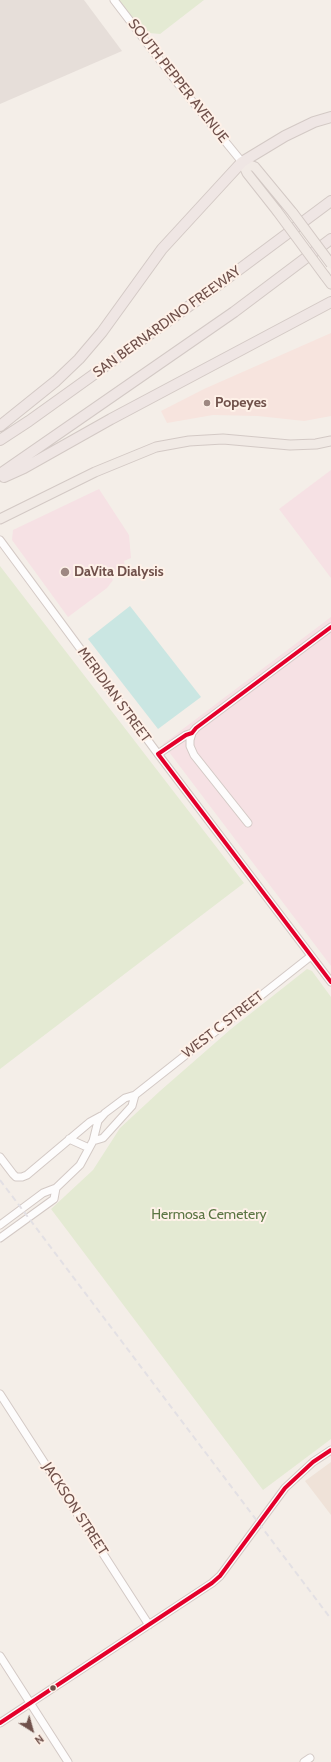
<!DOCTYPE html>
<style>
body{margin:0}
#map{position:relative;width:331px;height:1762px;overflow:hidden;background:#f4eee8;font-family:Cabin,sans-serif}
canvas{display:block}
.north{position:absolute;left:12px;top:1710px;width:40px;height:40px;-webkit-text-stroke:3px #fef1e8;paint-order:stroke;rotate:143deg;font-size:11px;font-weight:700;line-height:16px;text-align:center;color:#70514b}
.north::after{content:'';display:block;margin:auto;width:14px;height:18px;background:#70514b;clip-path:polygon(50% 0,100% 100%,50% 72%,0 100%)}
</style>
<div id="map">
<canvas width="331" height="1762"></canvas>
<div class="north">N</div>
</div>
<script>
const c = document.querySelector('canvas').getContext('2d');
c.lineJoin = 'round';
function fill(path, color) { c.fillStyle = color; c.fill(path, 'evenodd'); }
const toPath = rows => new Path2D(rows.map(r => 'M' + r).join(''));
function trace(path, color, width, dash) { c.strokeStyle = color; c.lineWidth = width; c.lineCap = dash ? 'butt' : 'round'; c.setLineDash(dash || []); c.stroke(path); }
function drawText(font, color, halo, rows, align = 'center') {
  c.font = font + ' Cabin,sans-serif'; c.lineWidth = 4; c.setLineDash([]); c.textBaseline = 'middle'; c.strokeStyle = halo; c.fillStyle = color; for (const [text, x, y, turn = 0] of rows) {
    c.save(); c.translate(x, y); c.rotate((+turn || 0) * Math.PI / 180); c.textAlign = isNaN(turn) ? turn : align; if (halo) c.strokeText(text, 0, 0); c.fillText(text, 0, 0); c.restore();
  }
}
fill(toPath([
 [331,1462,331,1515,305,1481]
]), '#efe2d8');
fill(toPath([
 [331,333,331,416,304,421,258,416,213,415,167,423,161,411,204,389]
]), '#f7e4de');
fill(toPath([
 [0,0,84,0,122,51,0,104]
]), '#e6ded9');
fill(toPath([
 [331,470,331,578,279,509],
 [99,489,129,535,131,558,124,561,125,567,109,575,113,580,107,588,68,617,12,540,13,530],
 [331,617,331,966,163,744]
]), '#f6e1e4');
fill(toPath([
 [111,0,204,0,160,34,139,32],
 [0,566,244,883,0,1069],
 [307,969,312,971,331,997,331,1439,263,1490,51,1209,93,1170,120,1128,160,1091,231,1029]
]), '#e4ead3');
fill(toPath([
 [130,606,201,697,158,729,88,639]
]), '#cae6e2');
const minor = toPath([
 [114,0,179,85,242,162],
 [0,540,158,754,331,982],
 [158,754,186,735,192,733],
 [248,823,194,755,190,746,190,740,192,733,196,728,331,627],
 [69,1139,89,1148],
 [93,1141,103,1138,132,1106,135,1095],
 [0,1157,13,1174,16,1177,22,1177,27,1175,90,1122,101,1116],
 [0,1225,43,1193,56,1188,80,1165,93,1141,98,1121,105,1113,125,1098,135,1095,311,956],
 [0,1238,54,1199,56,1188],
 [0,1394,149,1625],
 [0,1656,68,1762],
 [0,1723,212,1583,220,1576,285,1488,313,1462,331,1450],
 [304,1762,310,1758]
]);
const major = toPath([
 [242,162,255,167,293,213],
 [242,162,247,173,277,211],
 [325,276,331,284],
 [0,519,95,472,156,447,189,441,223,439,290,445,316,444,331,441]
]);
const highway = toPath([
 [0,426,56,381,79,359,102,332,162,249,242,162,285,136,314,122,331,117],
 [0,440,29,421,217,286,331,201],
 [0,474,234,312,331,239],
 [4,477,24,468,111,419,331,302]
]);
trace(minor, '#d3c9c5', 9);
trace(major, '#d3c9c5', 11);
trace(highway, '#d3c9c5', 12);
trace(minor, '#fdfcfc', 7);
trace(major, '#f1eae5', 9);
trace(highway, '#efe6e4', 10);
trace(toPath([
 [0,1180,331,1619]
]), '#e3e0e4', 2, [6, 4]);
const majorBridge = toPath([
 [277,211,325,276],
 [293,213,331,264]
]);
trace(majorBridge, '#d3c9c5', 11, []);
trace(majorBridge, '#f1eae5', 9);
trace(toPath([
 [331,627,196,728,192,733,186,735,158,754,331,982],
 [0,1723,212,1583,220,1576,285,1488,313,1462,331,1450]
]), '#e4002b', 4);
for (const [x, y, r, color] of [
 [207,403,4,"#9e8882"],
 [65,572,5,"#9e8882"],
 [53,1688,3.5,"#70514b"]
]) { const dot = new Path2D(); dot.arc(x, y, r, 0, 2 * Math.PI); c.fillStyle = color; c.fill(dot); trace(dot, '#fef1e8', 1.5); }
drawText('14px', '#70514b', '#fef1e8', [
 ["SOUTH PEPPER AVENUE",178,81,52],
 ["SAN BERNARDINO FREEWAY",167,322,-36],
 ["MERIDIAN STREET",114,695,54],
 ["WEST C STREET",223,1025,-38],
 ["JACKSON STREET",75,1509,57]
]);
drawText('bold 14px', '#70514b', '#fef1e8', [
 ["Popeyes",215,403],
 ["DaVita Dialysis",74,572]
], 'left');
drawText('14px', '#5b7543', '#fef1e8', [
 ["Hermosa Cemetery",209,1215]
]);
</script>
